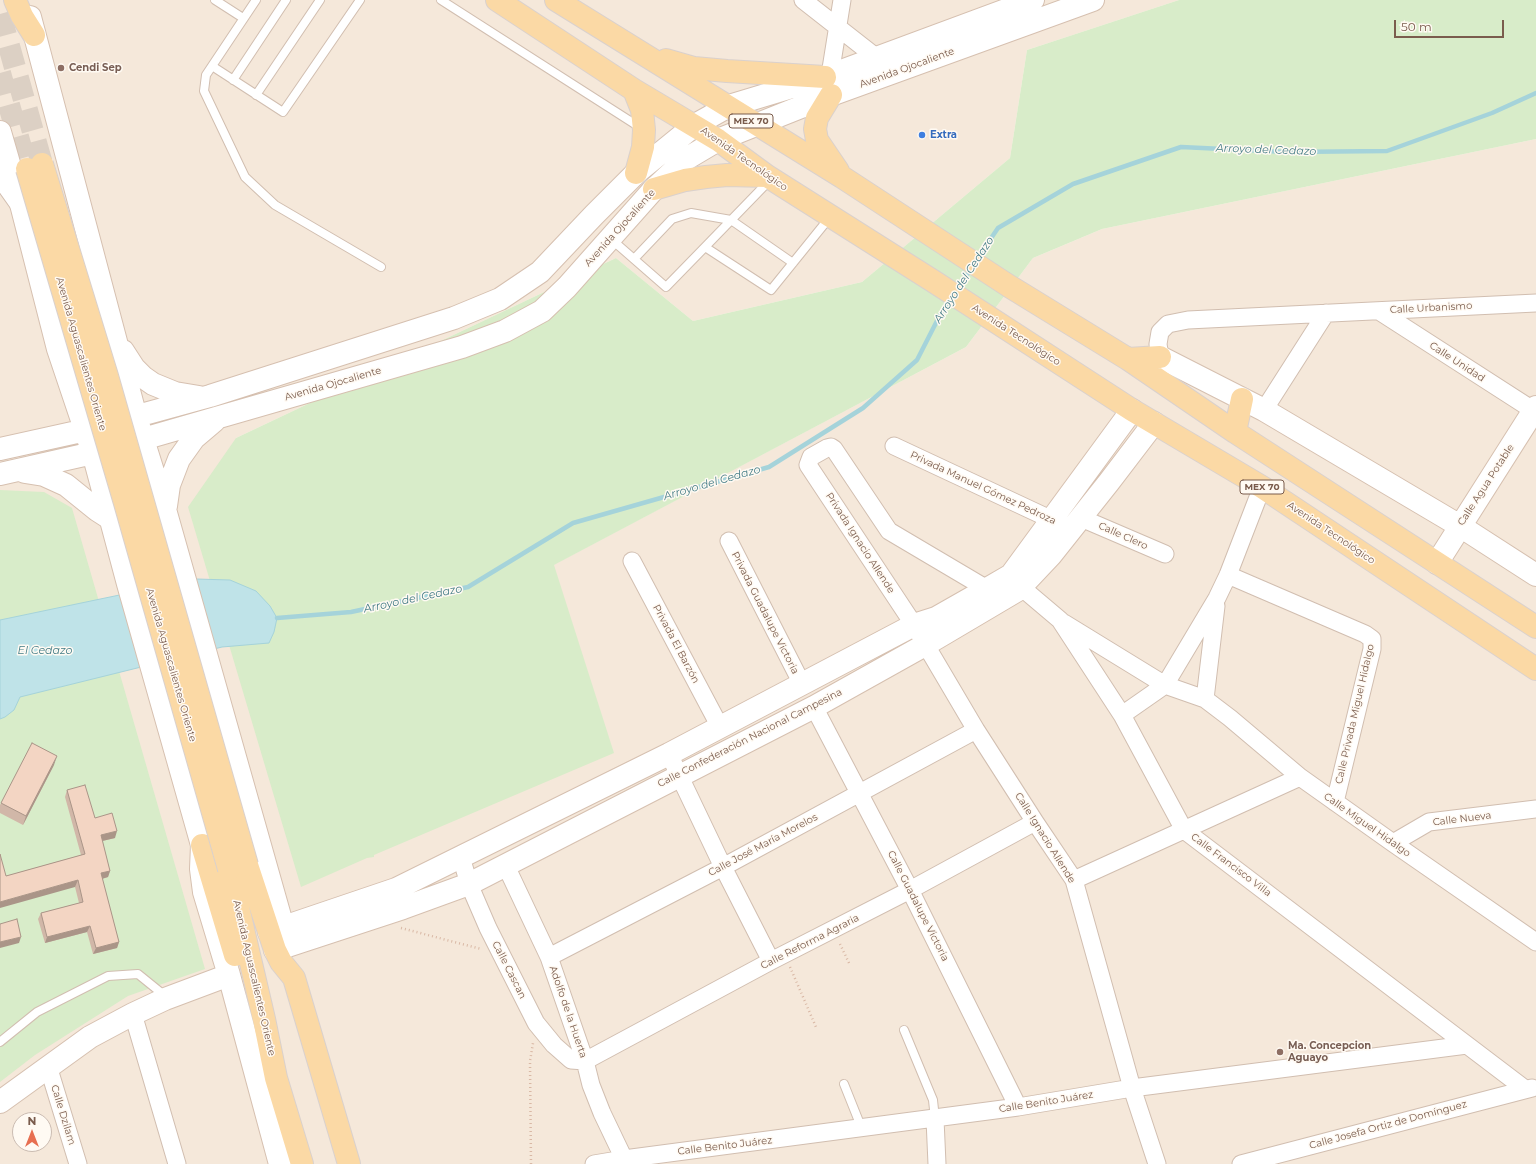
<!DOCTYPE html>
<meta charset="utf-8">
<style>
body{margin:0}
#map{position:relative;width:1536px;height:1164px;overflow:hidden;background:#fdf6ec;font-family:Montserrat,sans-serif}
canvas{display:block}
.north{position:absolute;left:12px;top:1112px;width:40px;height:40px;box-sizing:border-box;background:#fffaf3;border:1px solid #cabbb1;border-radius:50%;rotate:0deg;font-size:11px;font-weight:700;line-height:16px;text-align:center;color:#7a5c4d}
.north::after{content:'';display:block;margin:auto;width:14px;height:18px;background:#e76f51;clip-path:polygon(50% 0,100% 100%,50% 72%,0 100%)}
.scale{position:absolute;left:1394px;top:20px;width:110px;height:18px;box-sizing:border-box;border:2px solid #7a5c4d;border-top:0;padding-left:5px;font-size:12px;line-height:14px;white-space:nowrap;color:#7a5c4d;-webkit-text-stroke:3px #fffaf3;paint-order:stroke}
</style>
<div id="map">
<canvas width="1536" height="1164"></canvas>
<div class="north">N</div>
<div class="scale">50 m</div>
</div>
<script>
const c = document.querySelector('canvas').getContext('2d');
c.lineJoin = 'round';
function fill(path, color) { c.fillStyle = color; c.fill(path, 'evenodd'); }
const toPath = rows => new Path2D(rows.map(r => 'M' + r).join(''));
function trace(path, color, width, dash) { c.strokeStyle = color; c.lineWidth = width; c.lineCap = dash ? 'butt' : 'round'; c.setLineDash(dash || []); c.stroke(path); }
function drawText(font, color, halo, rows, align = 'center') {
  c.font = font + ' Montserrat,sans-serif'; c.lineWidth = 3; c.setLineDash([]); c.textBaseline = 'middle'; c.strokeStyle = halo; c.fillStyle = color; for (const [text, x, y, turn = 0] of rows) {
    c.save(); c.translate(x, y); c.rotate((+turn || 0) * Math.PI / 180); c.textAlign = isNaN(turn) ? turn : align; if (halo) c.strokeText(text, 0, 0); c.fillText(text, 0, 0); c.restore();
  }
}
fill(toPath([
 [0,0,1179,0,1027,50,1010,158,862,282,693,321,616,258,236,438,613,753,553,565,966,347,1033,258,1102,229,1536,139,1536,1164,0,1164],
 [20,1120,44,1120,44,1144,20,1144]
]), '#f5e8da');
fill(toPath([
 [1179,0,1536,0,1536,139,1102,229,1033,258,966,347,554,565,614,753,374,855,374,857,367,858,301,887,188,507,236,438,616,258,693,321,862,282,1010,158,1027,50],
 [0,490,44,492,72,508,205,969,128,996,35,1055,0,1082]
]), '#d8ecc9');
const water = toPath([
 [196,579,230,580,256,591,270,606,277,618,274,632,269,643,222,647,20,697,14,710,5,717,0,719,0,620,196,579]
]);
fill(water, '#bfe3e8');
trace(water, '#a5d3da', 1);
trace(toPath([
 [977,259,998,228,1073,184,1181,147,1287,152,1387,151,1492,113,1536,93],
 [957,289,971,269],
 [277,618,351,612,468,587,573,523,769,467,863,408,917,360,940,315,951,298]
]), '#a5d3da', 4.5);
trace(toPath([
 [0,14,42,164],
 [0,73,27,169]
]), '#dcd0c4', 22, [22, 11]);
const lane = toPath([
 [215,0,243,18],
 [256,0,212,66,283,112,360,0],
 [441,0,641,128],
 [212,66,206,75,204,91,245,177,275,205,381,267],
 [233,80,286,0],
 [256,95,320,0],
 [611,239,666,287,705,247,771,290,830,217],
 [705,247,770,180],
 [634,259,672,219,691,213,731,220,793,263],
 [904,1030,933,1100,935,1119],
 [0,1042,37,1012,108,976,138,974,159,991,165,999],
 [844,1084,862,1129]
]);
const street = toPath([
 [803,0,877,58],
 [830,75,842,0],
 [0,178,17,202],
 [1379,311,1536,412],
 [1160,357,1158,344,1160,332,1168,324,1188,320,1536,303],
 [1264,410,1326,313],
 [894,446,1063,525],
 [1081,518,1165,554],
 [729,541,802,684],
 [632,561,720,727],
 [1228,575,1365,634,1372,639,1372,649,1335,802],
 [1014,578,1021,587,1060,620,1122,715,1184,830,1525,1089],
 [987,589,889,531,834,449,831,447,827,448,811,457,808,465,914,625,976,730,1035,822,1074,880,1132,1088,1157,1164],
 [1064,623,1165,685,1205,699,1230,718,1300,777,1393,843,1536,942],
 [1205,699,1216,606],
 [814,707,910,890,1018,1107],
 [1122,715,1165,685,1217,598,1228,575,1262,487],
 [669,754,723,867,771,961],
 [1393,843,1429,822,1536,809],
 [461,857,469,884,488,928,536,1023,554,1045,571,1060,585,1061,771,961,910,890,1035,822],
 [506,866,549,957,585,1061,591,1085,602,1113,624,1159],
 [1074,880,1300,777],
 [549,957,723,867,976,730],
 [133,1014,177,1164],
 [48,1066,78,1164],
 [935,1119,937,1164],
 [594,1164,624,1159,1018,1107,1132,1088,1467,1045],
 [1241,1164,1532,1088]
]);
const secondary = toPath([
 [30,17,136,417,166,513,287,941],
 [0,132,22,208,58,349,93,453,128,584,202,845,201,869,204,892,229,975,280,1164],
 [123,351,134,368,143,377,153,384,175,393,199,397],
 [1160,357,1264,410,1460,526,1536,575],
 [0,449,86,430,210,396,454,318,500,299,540,272,594,215,636,173,695,125,729,106,825,77,1033,0],
 [25,472,44,475,66,485,97,510,111,519],
 [0,474,93,453,143,439,462,347,505,331,542,311,567,287,654,189,686,159,718,140,831,95,1093,0],
 [166,506,169,485,179,459,194,438,214,421],
 [1437,563,1536,407],
 [269,932,396,889,669,754,914,625,936,618,987,589,1011,575,1132,410],
 [275,950,403,908,469,884,814,707,925,645,1018,590,1051,555,1109,482,1154,423],
 [0,1102,90,1037,133,1014,165,999,229,975]
]);
const primary = toPath([
 [15,0,22,16,34,35],
 [497,0,634,90,718,140,767,176,933,281,1132,410,1262,487,1536,669],
 [556,0,842,177,1009,286,1128,359,1235,432,1536,627],
 [666,60,694,68,727,71,825,77],
 [634,90,642,110,644,130,643,147,636,173],
 [831,95,817,118,815,129,817,140,838,171],
 [654,189,685,180,706,177,727,175,767,176],
 [1128,359,1160,357],
 [1235,432,1242,399],
 [202,845,235,955],
 [247,865,275,950,281,962,294,978,349,1164],
 [229,869,264,1019,276,1078,302,1164]
]);
trace(lane, '#d1beb0', 10);
trace(street, '#d1beb0', 19);
trace(secondary, '#d6c0b0', 24);
trace(primary, '#dad1cd', 24);
trace(toPath([
 [401,928,481,949],
 [840,944,849,963],
 [790,967,816,1027],
 [531,1164,530,1061,533,1043]
]), '#d9b8a5', 2.5, [1, 3]);
trace(lane, '#fff', 8);
trace(street, '#fff', 17);
trace(secondary, '#fff', 22);
trace(primary, '#fbd9a5', 22);
const primaryBridge = toPath([
 [42,164,107,376,247,865],
 [27,169,125,503,229,869]
]);
trace(primaryBridge, '#dad1cd', 24, []);
trace(primaryBridge, '#fbd9a5', 22);
fill(toPath([
 [54,765,23,825,0,813,0,805,1,803],
 [67,790,115,838,102,841,110,871,108,877,102,879,119,942,117,948,93,954,87,932,45,943,38,919,41,913,79,903,75,887,6,876,81,855,65,797]
]), '#d1b7a8');
fill(toPath([
 [57,756,54,765,23,825,26,816],
 [117,831,115,838,98,842,101,835],
 [110,871,108,877,98,880,101,873],
 [78,880,75,887,0,908,0,902],
 [90,926,87,932,45,943,47,937],
 [21,937,19,943,0,948,0,942],
 [119,942,117,948,93,954,96,948]
]), '#aa9588');
const building = toPath([
 [32,743,57,756,26,816,1,803,32,743],
 [85,785,95,818,112,813,117,831,101,835,110,871,101,873,119,942,96,948,90,926,47,937,41,913,83,902,78,880,0,902,0,854,6,876,85,854,67,790,85,785],
 [17,919,21,937,0,942,0,924,17,919]
]);
fill(building, '#f3d5c3');
trace(building, '#aa9588', 1);
for (const [x, y, r, color] of [
 [61,68,4,"#8d6e63"],
 [922,135,4,"#3f7fe0"],
 [1280,1052,4,"#8d6e63"]
]) { const dot = new Path2D(); dot.arc(x, y, r, 0, 2 * Math.PI); c.fillStyle = color; c.fill(dot); trace(dot, '#fffaf3', 1.5); }
for (const [x, y, w] of [
 [751,121,44],
 [1262,487,44]
]) { const box = new Path2D(); box.roundRect(x - w / 2, y - 7, w, 14, 3); c.fillStyle = '#fffaf3'; c.fill(box); trace(box, '#7a5c4d', 1); }
drawText('bold 9px', '#7a5c4d', null, [
 ["MEX 70",751,121],
 ["MEX 70",1262,487]
]);
drawText('bold 10px', '#785e54', '#fffaf3', [
 ["Cendi Sep",69,68],
 ["Ma. Concepcion",1288,1046],
 ["Aguayo",1288,1058]
], 'left');
drawText('10px', '#7a5c4d', '#fffaf3', [
 ["Avenida Ojocaliente",907,68,-20],
 ["Avenida Tecnológico",744,159,35],
 ["Avenida Ojocaliente",620,228,-48],
 ["Calle Urbanismo",1431,308,-3],
 ["Avenida Tecnológico",1016,335,33],
 ["Avenida Aguascalientes Oriente",81,354,74],
 ["Calle Unidad",1457,362,33],
 ["Avenida Ojocaliente",333,384,-16],
 ["Calle Agua Potable",1486,485,-57],
 ["Privada Manuel Gómez Pedroza",983,488,25],
 ["Avenida Tecnológico",1331,533,34],
 ["Calle Clero",1123,536,24],
 ["Privada Ignacio Allende",860,543,57],
 ["Privada Guadalupe Victoria",765,613,63],
 ["Privada El Barzón",676,644,62],
 ["Avenida Aguascalientes Oriente",171,665,74],
 ["Calle Privada Miguel Hidalgo",1355,714,-77],
 ["Calle Confederación Nacional Campesina",750,738,-27],
 ["Calle Nueva",1462,819,-7],
 ["Calle Miguel Hidalgo",1367,825,35],
 ["Calle Ignacio Allende",1045,838,58],
 ["Calle José María Morelos",763,845,-28],
 ["Calle Francisco Villa",1231,865,37],
 ["Calle Guadalupe Victoria",918,906,63],
 ["Calle Reforma Agraria",810,942,-27],
 ["Calle Cascan",509,970,63],
 ["Avenida Aguascalientes Oriente",254,978,77],
 ["Adolfo de la Huerta",568,1012,71],
 ["Calle Benito Juárez",1046,1102,-9],
 ["Calle Dzilam",63,1115,73],
 ["Calle Josefa Ortiz de Domínguez",1388,1125,-15],
 ["Calle Benito Juárez",725,1146,-7]
]);
drawText('bold 10px', '#366cbe', '#fffaf3', [
 ["Extra",930,135]
], 'left');
drawText('italic 11px', '#437c86', '#fffaf3', [
 ["Arroyo del Cedazo",1266,150,2],
 ["Arroyo del Cedazo",964,280,-57],
 ["Arroyo del Cedazo",712,483,-16],
 ["Arroyo del Cedazo",413,599,-12],
 ["El Cedazo",45,651]
]);
</script>
